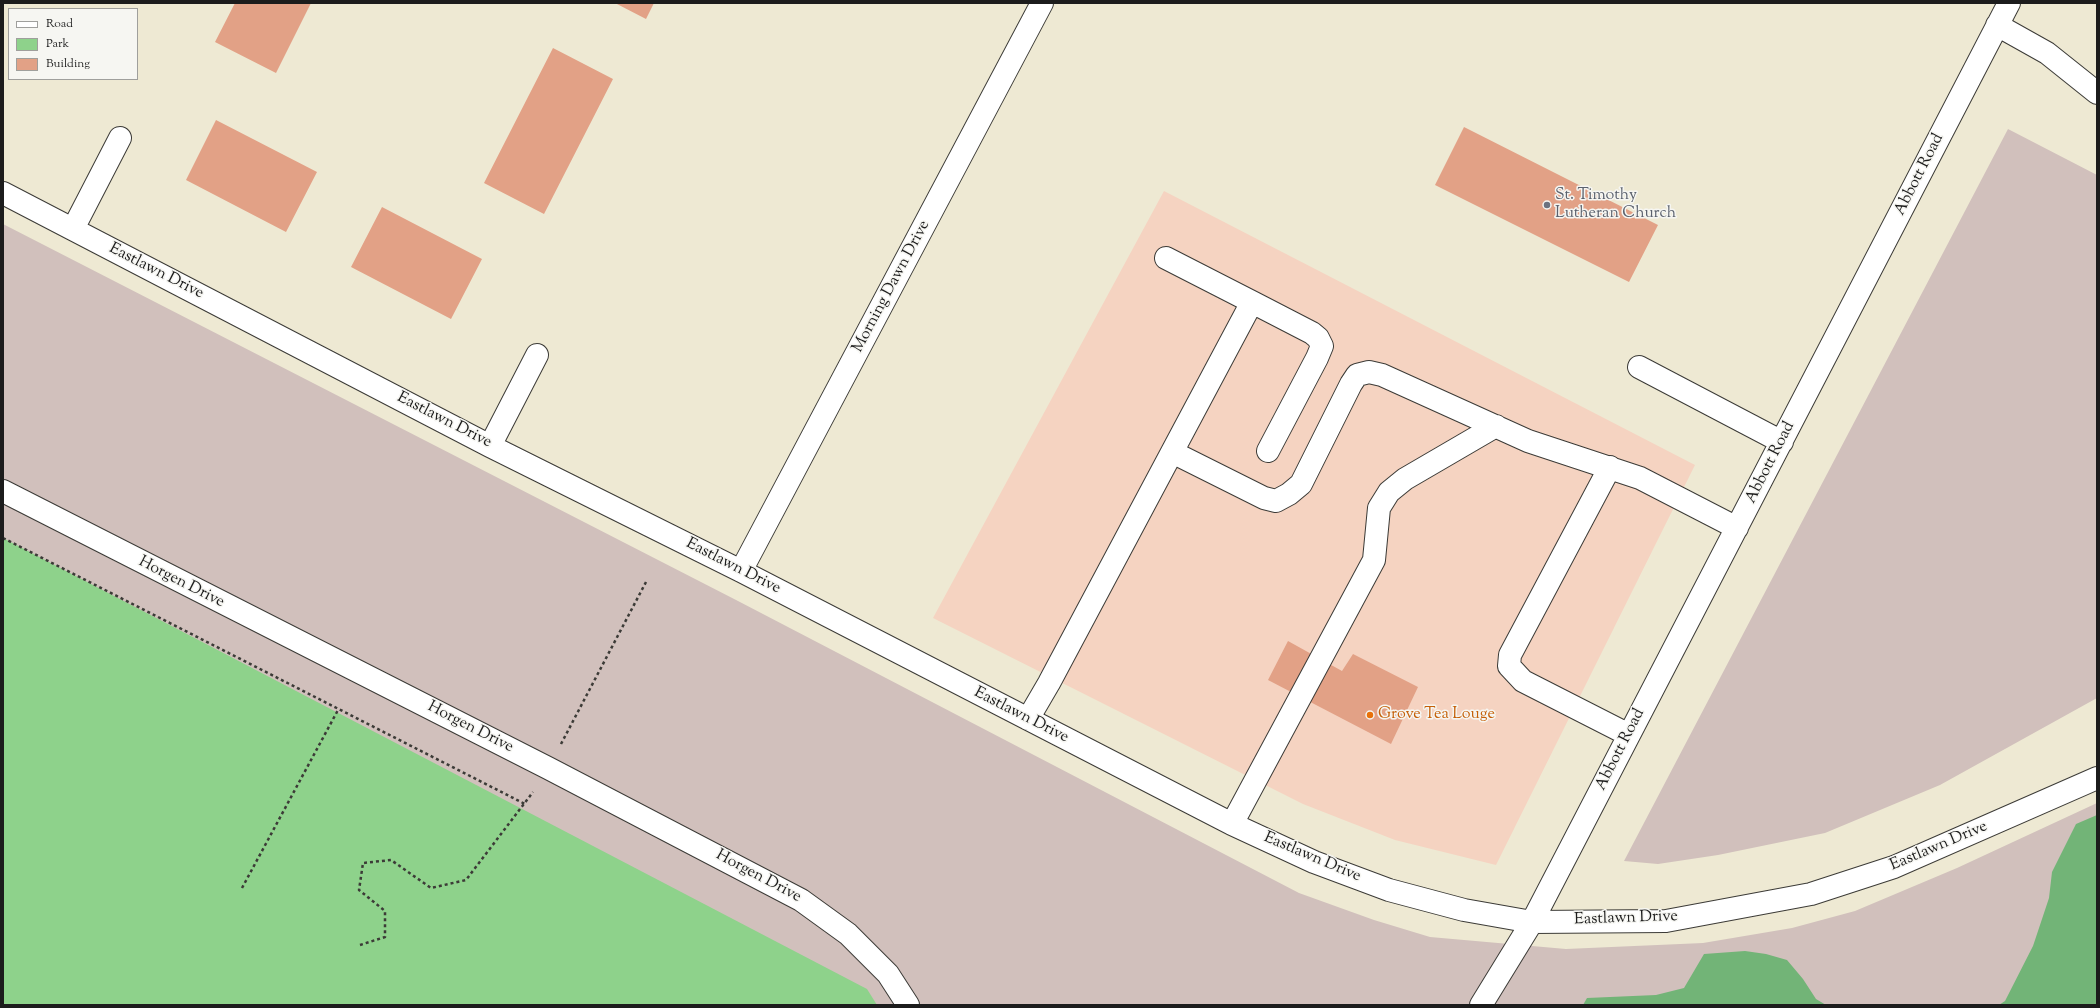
<!DOCTYPE html>
<style>
body{margin:0}
#map{position:relative;width:2100px;height:1008px;overflow:hidden;background:#eee9d3;font-family:"Sorts Mill Goudy",serif}
canvas{display:block}
.frame{position:absolute;inset:0;border:4px solid #1c1c1c;pointer-events:none}
.legend{position:absolute;left:8px;top:8px;width:130px;height:72px;box-sizing:border-box;background:#f6f6f2;border:1px solid #9f9f9c;margin:0;padding:5px 7px;list-style:none;font-size:12px;color:#1c1c1c}
.legend li{display:flex;align-items:center;gap:8px;height:20px}
.legend b{width:20px;border:1px solid #9f9f9c}
</style>
<div id="map">
<canvas width="2100" height="1008"></canvas>
<div class="frame"></div>
<ul class="legend">
<li><b style="height:5px;background:#fff"></b>Road</li>
<li><b style="height:11px;background:#8ed28b"></b>Park</li>
<li><b style="height:11px;background:#e2a186"></b>Building</li>
</ul>
</div>
<script>
const c = document.querySelector('canvas').getContext('2d');
c.lineJoin = 'round';
function fill(path, color) { c.fillStyle = color; c.fill(path, 'evenodd'); }
const toPath = rows => new Path2D(rows.map(r => 'M' + r).join(''));
function trace(path, color, width, dash) { c.strokeStyle = color; c.lineWidth = width; c.lineCap = dash ? 'butt' : 'round'; c.setLineDash(dash || []); c.stroke(path); }
function drawText(font, color, halo, rows, align = 'center') {
  c.font = font + ' "Sorts Mill Goudy",serif'; c.lineWidth = 3; c.setLineDash([]); c.textBaseline = 'middle'; c.strokeStyle = halo; c.fillStyle = color; for (const [text, x, y, turn = 0] of rows) {
    c.save(); c.translate(x, y); c.rotate((+turn || 0) * Math.PI / 180); c.textAlign = isNaN(turn) ? turn : align; if (halo) c.strokeText(text, 0, 0); c.fillText(text, 0, 0); c.restore();
  }
}
fill(toPath([
 [1164,191,1695,465,1496,865,1395,840,1303,804,933,618]
]), '#f5d3c1');
fill(toPath([
 [2008,129,2097,175,2097,698,1940,785,1825,833,1718,855,1658,864,1624,861],
 [3,224,738,601,1299,893,1374,920,1430,937,1566,949,1703,943,1792,928,1855,911,1957,868,2097,803,2097,1005,3,1005]
]), '#d1c0bc');
fill(toPath([
 [3,538,867,989,877,1005,3,1005]
]), '#8ed28b');
fill(toPath([
 [2097,815,2097,1005,1999,1005,2005,1001,2033,946,2049,898,2052,872,2076,824],
 [1745,951,1766,954,1787,960,1803,979,1816,999,1826,1005,1583,1005,1587,998,1656,995,1684,988,1704,954]
]), '#72b477');
fill(toPath([
 [235,3,311,3,276,73,215,42],
 [615,3,654,3,646,19],
 [553,48,613,79,544,214,484,183],
 [216,120,317,172,286,232,186,180],
 [1464,127,1658,225,1629,282,1435,185],
 [382,207,482,259,451,319,351,267],
 [1288,641,1342,671,1353,654,1418,687,1391,744,1268,680]
]), '#e2a186');
const minor = toPath([
 [1997,25,2047,53,2097,93],
 [3,193,490,446,741,571,1232,824,1314,862,1389,890,1464,910,1532,922,1666,921,1811,894,1894,867,2097,778],
 [73,229,120,138],
 [1252,302,1312,333,1318,338,1322,346,1317,358,1268,451],
 [1639,367,1782,442],
 [490,446,537,355],
 [1172,452,1264,498,1276,501,1289,494,1301,484,1351,384,1357,375,1369,372,1382,375,1528,441,1640,478,1737,528],
 [1610,467,1510,655,1509,666,1523,681,1629,735],
 [3,491,548,768,801,900,848,934,888,974,908,1005],
 [741,571,1042,3],
 [1028,719,1049,683,1252,302,1166,258],
 [1232,824,1374,560,1379,508,1389,492,1405,479,1496,426],
 [1481,1005,1532,922,2009,3]
]);
trace(minor, '#3c3b37', 24);
trace(toPath([
 [3,538,525,804],
 [561,744,646,582],
 [242,888,338,710],
 [360,945,385,937,385,911,359,890,363,863,391,860,431,888,466,880,533,792]
]), '#3c3b37', 2.5, [3, 3]);
trace(minor, '#fff', 22);
for (const [x, y, r, color] of [
 [1547,205,4,"#6b7280"],
 [1370,715,4,"#e8710a"]
]) { const dot = new Path2D(); dot.arc(x, y, r, 0, 2 * Math.PI); c.fillStyle = color; c.fill(dot); trace(dot, '#f6f6f2', 1.5); }
drawText('16px', '#1c1c1c', '#f6f6f2', [
 ["Abbott Road",1920,175,-63],
 ["Eastlawn Drive",156,272,27],
 ["Morning Dawn Drive",892,287,-62],
 ["Eastlawn Drive",444,421,27],
 ["Abbott Road",1771,463,-63],
 ["Eastlawn Drive",733,567,27],
 ["Horgen Drive",181,583,27],
 ["Eastlawn Drive",1021,716,27],
 ["Horgen Drive",470,728,27],
 ["Abbott Road",1621,750,-63],
 ["Eastlawn Drive",1939,847,-23],
 ["Eastlawn Drive",1312,858,23],
 ["Horgen Drive",758,877,28],
 ["Eastlawn Drive",1626,919,-2]
]);
drawText('16px', '#5b616d', '#f6f6f2', [
 ["St. Timothy",1555,196],
 ["Lutheran Church",1555,214]
], 'left');
drawText('16px', '#c56008', '#f6f6f2', [
 ["Grove Tea Louge",1378,715]
], 'left');
</script>
